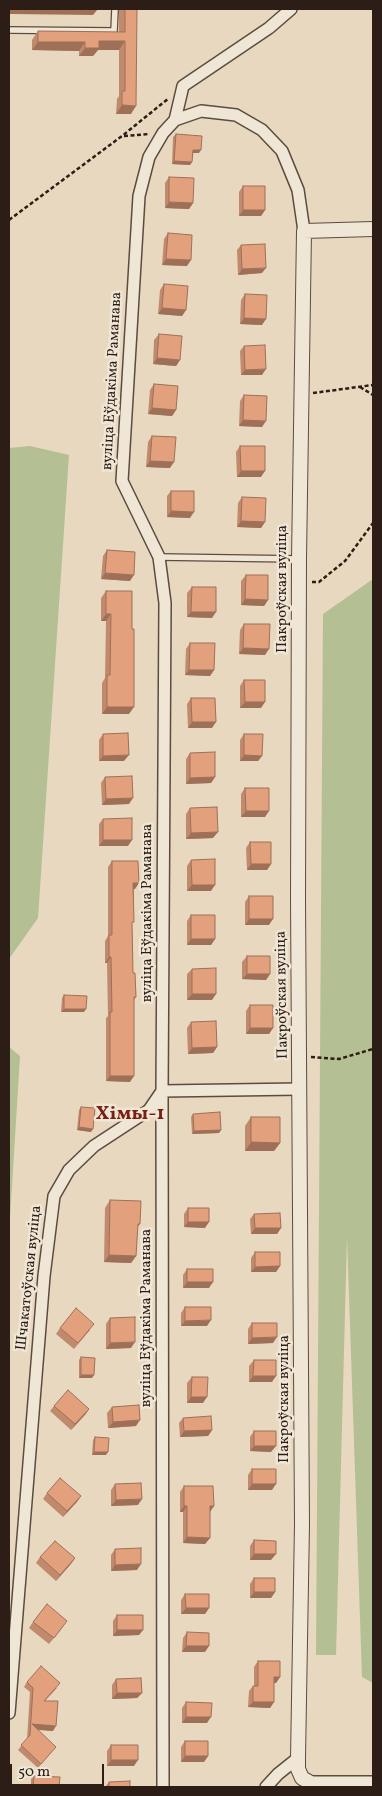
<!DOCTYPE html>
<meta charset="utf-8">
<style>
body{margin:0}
#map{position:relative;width:382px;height:1796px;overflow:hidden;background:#e7d8bf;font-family:Vollkorn,serif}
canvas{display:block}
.frame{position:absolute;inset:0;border:10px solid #2c1d16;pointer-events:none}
.scale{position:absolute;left:10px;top:1764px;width:94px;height:22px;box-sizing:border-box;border:2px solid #2c1d16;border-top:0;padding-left:6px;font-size:15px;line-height:18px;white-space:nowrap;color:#2c1d16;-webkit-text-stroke:4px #efe6d5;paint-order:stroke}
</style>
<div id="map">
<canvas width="382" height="1796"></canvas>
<div class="frame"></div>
<div class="scale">50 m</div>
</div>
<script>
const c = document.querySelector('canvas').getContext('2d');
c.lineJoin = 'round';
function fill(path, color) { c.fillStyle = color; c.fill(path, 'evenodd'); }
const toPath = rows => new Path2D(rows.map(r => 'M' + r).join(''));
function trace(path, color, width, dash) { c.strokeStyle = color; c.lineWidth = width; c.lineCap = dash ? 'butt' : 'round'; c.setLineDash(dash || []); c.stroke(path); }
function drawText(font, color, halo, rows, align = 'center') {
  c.font = font + ' Vollkorn,serif'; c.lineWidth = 5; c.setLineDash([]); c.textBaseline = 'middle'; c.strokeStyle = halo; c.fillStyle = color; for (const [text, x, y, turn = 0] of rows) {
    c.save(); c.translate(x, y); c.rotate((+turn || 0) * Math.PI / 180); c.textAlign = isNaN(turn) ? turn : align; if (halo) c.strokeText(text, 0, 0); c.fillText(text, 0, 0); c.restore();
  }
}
fill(toPath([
 [30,446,69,455,38,918,9,959,9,448],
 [373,579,373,1683,362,1677,347,1236,336,1655,316,1655,323,614],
 [9,1047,20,1056,9,1235]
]), '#b4bf93');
const service = toPath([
 [9,30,114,31,115,9],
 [159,557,299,559]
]);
const minor = toPath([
 [175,120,183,86,269,28,291,9],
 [9,1713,44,1276,54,1196,69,1170,94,1146,149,1110,162,1091,300,1089],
 [309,1782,373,1782],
 [163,1787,162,1091,165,603,159,557,122,481,139,196,149,157,163,133,175,120,201,111,236,115,262,130,282,151,298,190,304,231],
 [266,1787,278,1774,298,1758]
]);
const tertiary = toPath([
 [309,1787,309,1782,302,1778,298,1769,298,1758,302,1524,298,899,299,559,304,231,373,229]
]);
trace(service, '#5b4c40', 8);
trace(minor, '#5b4c40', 14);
trace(tertiary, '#5b4c40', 16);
trace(toPath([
 [124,136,149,134],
 [9,220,122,136,169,98],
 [360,387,373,395],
 [313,393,373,385],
 [312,582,319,582,345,561,373,523],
 [311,1057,339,1059,373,1049]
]), '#2c1d16', 2.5, [4, 2.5]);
trace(service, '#efe6d5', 5.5);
trace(minor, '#efe6d5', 11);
trace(tertiary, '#efe6d5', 14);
fill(toPath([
 [119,9,137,9,131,114,116,114,117,99,119,96,119,50,98,50,93,56,79,56,79,51,32,50,32,40,38,31,119,32],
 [176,134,199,153,193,153,192,162,190,165,172,164,173,137],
 [169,177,193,203,189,209,165,208,165,183],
 [243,186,265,210,261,216,239,216,239,192],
 [168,233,187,266,162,265,164,239],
 [241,245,262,273,238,275,237,250],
 [164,284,186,310,182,316,158,314,160,290],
 [245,294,262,325,240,324,241,300],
 [159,334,180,360,176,366,153,364,154,340],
 [244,346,262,375,241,375,240,351],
 [154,384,176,410,172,416,148,414,150,390],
 [244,395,262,427,239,426,240,401],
 [152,436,170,468,146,467,148,442],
 [240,446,261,477,237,477,236,452],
 [171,491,190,518,167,517,167,496],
 [242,497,265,522,261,528,237,527,238,503],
 [107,550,130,581,101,579,103,556],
 [246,575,268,600,264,606,241,605,241,581],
 [192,587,212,618,187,617,187,593],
 [106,591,129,714,102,714,102,683,105,678,106,621,101,621,101,598],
 [244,624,265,655,239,654,240,630],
 [190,643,214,670,210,676,185,675,186,649],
 [244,680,261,708,240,708,240,686],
 [191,698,212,728,188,728,187,704],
 [103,734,124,761,99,761,99,740],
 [244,734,262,756,258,761,240,761,240,740],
 [190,753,215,777,211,783,186,784,186,759],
 [105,777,129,804,102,805,101,783],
 [245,788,265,817,241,817,241,794],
 [190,808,213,838,186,839,186,814],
 [103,819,128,846,99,846,99,824],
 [250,842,271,864,267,870,247,870,246,848],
 [191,860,211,891,187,891,187,866],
 [112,861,135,889,134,889,132,924,133,973,136,997,134,1000,130,1082,106,1081,106,1018,108,1016,107,963,105,963,105,941,108,936,108,867],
 [249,896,269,925,245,925,245,902],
 [191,915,215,939,211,945,187,945,187,921],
 [247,956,270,974,266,980,242,979,242,962],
 [192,969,212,1000,187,1000,187,974],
 [64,995,84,1012,61,1012,62,998],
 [250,1005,273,1028,269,1034,246,1034,246,1011],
 [191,1022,217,1047,213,1053,188,1054,187,1028],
 [81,1107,91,1132,77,1130,79,1110],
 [193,1114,221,1130,219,1133,192,1134,191,1117],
 [251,1117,280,1143,274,1151,245,1151,245,1126],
 [110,1200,140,1224,137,1228,136,1256,131,1263,104,1262,105,1208],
 [188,1208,205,1228,184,1227,184,1214],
 [254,1214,281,1228,277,1234,251,1234,250,1219],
 [255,1252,280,1266,276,1272,251,1272,251,1258],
 [187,1269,209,1288,183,1288,183,1275],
 [185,1307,207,1326,181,1326,181,1313],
 [110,1318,131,1348,106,1349,106,1324],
 [252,1323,273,1343,248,1344,248,1329],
 [60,1328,90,1330,74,1349,56,1334],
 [81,1357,92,1378,79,1378,79,1360],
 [254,1360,272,1382,249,1382,249,1366],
 [192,1377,203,1403,187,1403,187,1383],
 [54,1406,89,1409,71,1430,50,1411],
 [112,1407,136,1426,108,1428,107,1413],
 [183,1418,212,1430,208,1436,180,1437,179,1423],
 [254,1431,271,1452,250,1451,250,1437],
 [95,1437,106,1455,92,1455,93,1440],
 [252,1469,272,1490,248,1490,248,1475],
 [115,1484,138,1505,111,1506,111,1490],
 [184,1486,210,1538,205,1544,183,1543,183,1512,180,1512,180,1492],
 [47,1493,81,1496,63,1517,43,1499],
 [254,1540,271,1560,250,1560,250,1546],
 [115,1549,137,1570,111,1571,111,1555],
 [40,1557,75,1558,56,1581,36,1563],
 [254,1578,275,1592,271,1598,250,1598,250,1584],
 [185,1594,209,1608,205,1614,181,1614,181,1600],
 [117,1615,143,1630,139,1635,113,1636,113,1621],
 [33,1622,63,1627,49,1644,29,1628],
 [187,1632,205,1652,182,1652,183,1638],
 [258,1661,280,1677,276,1683,274,1683,274,1702,270,1708,248,1707,249,1691,253,1686,254,1686,254,1667],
 [116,1679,142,1693,137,1698,112,1699,112,1685],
 [27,1682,57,1688,45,1701,53,1731,38,1730,52,1751,38,1768,18,1750,27,1739,30,1692,24,1687],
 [186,1702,207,1723,182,1723,182,1708],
 [185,1741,208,1756,204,1762,181,1762,181,1747],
 [111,1745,134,1766,107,1766,107,1751],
 [34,1776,59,1787,31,1787,31,1779],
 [109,1782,130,1787,105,1787]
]), '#c28a6c');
fill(toPath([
 [9,9,98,9,93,15,9,14],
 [99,41,125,41,119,50,98,50,93,56,79,56,85,48],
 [38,42,85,42,79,51,32,50],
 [122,105,136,106,131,114,116,114],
 [193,150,201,150,199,153,191,153],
 [174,161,192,162,190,165,172,164],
 [169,202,193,203,189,209,165,208],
 [243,210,265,210,261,216,239,216],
 [166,259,191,260,187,266,162,265],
 [266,268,262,273,238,275,242,269],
 [162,308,186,310,182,316,158,314],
 [244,318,266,319,262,325,240,324],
 [157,358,180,360,176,366,153,364],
 [266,369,262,375,241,375,245,370],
 [152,408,176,410,172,416,148,414],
 [243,420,266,421,262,427,239,426],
 [150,461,174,462,170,468,146,467],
 [241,471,265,471,261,477,237,477],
 [171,511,194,512,190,518,167,517],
 [241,521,265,522,261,528,237,527],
 [105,573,134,575,130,581,101,579],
 [245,599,268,600,264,606,241,605],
 [191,612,216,612,212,618,187,617],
 [106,614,111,614,106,621,101,621],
 [243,648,269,649,265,655,239,654],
 [189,670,214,670,210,676,185,675],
 [245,702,265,702,261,708,240,708],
 [107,707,134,707,129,714,102,714],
 [192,722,216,722,212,728,188,728],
 [129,755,124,761,99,761,103,756],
 [244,755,262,756,258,761,240,761],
 [215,777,211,783,186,784,190,778],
 [133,798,129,804,102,805,106,799],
 [246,811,269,811,265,817,241,817],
 [218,832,213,838,186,839,191,833],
 [103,840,132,840,128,846,99,846],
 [251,864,271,864,267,870,247,870],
 [133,883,139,883,135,889,129,889],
 [192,885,215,885,211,891,187,891],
 [249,919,273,919,269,925,245,925],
 [191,939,215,939,211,945,187,945],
 [109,957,111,957,107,963,105,963],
 [247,974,270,974,266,980,242,979],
 [192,994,216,994,212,1000,187,1000],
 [64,1009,86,1009,84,1012,61,1012],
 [250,1028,273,1028,269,1034,246,1034],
 [217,1047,213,1053,188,1054,192,1048],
 [110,1076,134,1076,130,1082,106,1081],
 [79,1127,93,1129,91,1132,77,1130],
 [221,1130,219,1133,192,1134,194,1131],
 [251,1142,280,1143,274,1151,245,1151],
 [188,1222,209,1222,205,1228,184,1227],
 [255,1228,281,1228,277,1234,251,1234],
 [109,1255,136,1256,131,1263,104,1262],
 [280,1266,276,1272,251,1272,255,1267],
 [187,1282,213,1282,209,1288,183,1288],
 [211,1320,207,1326,181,1326,185,1321],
 [277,1337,273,1343,248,1344,252,1338],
 [135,1342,131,1348,106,1349,110,1343],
 [81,1375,94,1375,92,1378,79,1378],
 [253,1376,276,1376,272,1382,249,1382],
 [191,1397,207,1397,203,1403,187,1403],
 [89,1409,85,1415,71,1430,75,1424],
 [140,1420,136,1426,108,1428,113,1422],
 [212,1430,208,1436,180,1437,184,1431],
 [254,1446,276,1446,271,1452,250,1451],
 [94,1452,108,1452,106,1455,92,1455],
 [252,1484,276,1484,272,1490,248,1490],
 [81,1496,77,1502,63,1517,67,1511],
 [142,1499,138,1505,111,1506,116,1500],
 [184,1506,187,1506,183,1512,180,1512],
 [210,1506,214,1506,210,1512],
 [187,1537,210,1538,205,1544,183,1543],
 [254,1554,276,1554,271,1560,250,1560],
 [75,1558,71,1564,56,1581,60,1575],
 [141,1564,137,1570,111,1571,115,1565],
 [254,1592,275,1592,271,1598,250,1598],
 [186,1608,209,1608,205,1614,181,1614],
 [117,1630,143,1630,139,1635,113,1636],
 [186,1646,209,1646,205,1652,182,1652],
 [274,1677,280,1677,276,1683,270,1683],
 [117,1693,142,1693,137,1698,112,1699],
 [253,1702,274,1702,270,1708,248,1707],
 [186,1717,211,1717,207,1723,182,1723],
 [32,1724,56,1726,53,1731,30,1729],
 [185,1756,208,1756,204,1762,181,1762],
 [111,1760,138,1760,134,1766,107,1766]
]), '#9e7058');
const building = toPath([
 [125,9,137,9,136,106,122,105,122,91,125,91,125,41,99,41,99,48,85,48,85,42,38,42,38,31,125,32,125,9],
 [176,134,202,136,201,150,193,150,192,162,174,161,176,134],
 [169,177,194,178,193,203,169,202,169,177],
 [243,186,265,186,265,210,243,210,243,186],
 [168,233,192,235,191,260,166,259,168,233],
 [265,244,266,268,242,269,241,245,265,244],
 [164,284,188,286,186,310,162,308,164,284],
 [245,294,267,295,266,319,244,318,245,294],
 [159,334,182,336,180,360,157,358,159,334],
 [265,345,266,369,245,370,244,346,265,345],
 [154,384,178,386,176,410,152,408,154,384],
 [244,395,267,396,266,421,243,420,244,395],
 [152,436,176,437,174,462,150,461,152,436],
 [240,446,265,446,265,471,241,471,240,446],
 [171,491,194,491,194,512,171,511,171,491],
 [242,497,266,498,265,522,241,521,242,497],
 [107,550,135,552,134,575,105,573,107,550],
 [246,575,268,575,268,600,245,599,246,575],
 [192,587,216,587,216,612,191,612,192,587],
 [106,591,132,591,132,629,134,629,134,707,107,707,107,675,110,675,111,614,106,614,106,591],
 [244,624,270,624,269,649,243,648,244,624],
 [190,643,215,643,214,670,189,670,190,643],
 [244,680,265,680,265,702,245,702,244,680],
 [191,698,215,698,216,722,192,722,191,698],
 [128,733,129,755,103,756,103,734,128,733],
 [244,734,263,734,262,756,244,755,244,734],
 [215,752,215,777,190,778,190,753,215,752],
 [132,776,133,798,106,799,105,777,132,776],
 [245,788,269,788,269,811,246,811,245,788],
 [217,807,218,832,191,833,190,808,217,807],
 [132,818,132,840,103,840,103,819,132,818],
 [250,842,271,842,271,864,251,864,250,842],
 [215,859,215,885,192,885,191,860,215,859],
 [112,861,138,861,139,883,133,883,134,922,132,922,133,973,135,973,136,997,134,997,134,1076,110,1076,110,1012,112,1012,111,957,109,957,109,935,112,935,112,861],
 [249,896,273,896,273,919,249,919,249,896],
 [191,915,215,915,215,939,191,939,191,915],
 [247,956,270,956,270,974,247,974,247,956],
 [216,968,216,994,192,994,192,969,216,968],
 [64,995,87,996,86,1009,64,1009,64,995],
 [250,1005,273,1005,273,1028,250,1028,250,1005],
 [216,1021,217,1047,192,1048,191,1022,216,1021],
 [81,1107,95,1108,93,1129,79,1127,81,1107],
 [220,1112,221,1130,194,1131,193,1114,220,1112],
 [251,1117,280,1117,280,1143,251,1142,251,1117],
 [110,1200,141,1201,140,1224,138,1224,136,1256,109,1255,110,1200],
 [188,1208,209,1208,209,1222,188,1222,188,1208],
 [280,1213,281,1228,255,1228,254,1214,280,1213],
 [255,1252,280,1252,280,1266,255,1267,255,1252],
 [187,1269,213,1269,213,1282,187,1282,187,1269],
 [185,1307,211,1307,211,1320,185,1321,185,1307],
 [76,1308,94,1324,78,1343,60,1328,76,1308],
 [135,1317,135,1342,110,1343,110,1318,135,1317],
 [252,1323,277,1323,277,1337,252,1338,252,1323],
 [81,1357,95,1358,94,1375,81,1375,81,1357],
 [254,1360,276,1360,276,1376,253,1376,254,1360],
 [192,1377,208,1377,207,1397,191,1397,192,1377],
 [68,1390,89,1409,75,1424,54,1406,68,1390],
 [139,1405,140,1420,113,1422,112,1407,139,1405],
 [211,1416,212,1430,184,1431,183,1418,211,1416],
 [254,1431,276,1431,276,1446,254,1446,254,1431],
 [95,1437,109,1438,108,1452,94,1452,95,1437],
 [252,1469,276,1469,276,1484,252,1484,252,1469],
 [60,1478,81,1496,67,1511,47,1493,60,1478],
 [141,1483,142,1499,116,1500,115,1484,141,1483],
 [184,1486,213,1486,214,1506,210,1506,210,1538,187,1537,187,1506,184,1506,184,1486],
 [254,1540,276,1541,276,1554,254,1554,254,1540],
 [55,1541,75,1558,60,1575,40,1557,55,1541],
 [141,1548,141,1564,115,1565,115,1549,141,1548],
 [254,1578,275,1578,275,1592,254,1592,254,1578],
 [185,1594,209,1594,209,1608,186,1608,185,1594],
 [47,1604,67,1621,54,1638,33,1622,47,1604],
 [117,1615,143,1615,143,1630,117,1630,117,1615],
 [187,1632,209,1633,209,1646,186,1646,187,1632],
 [258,1661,280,1661,280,1677,274,1677,274,1702,253,1702,253,1686,258,1686,258,1661],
 [41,1666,60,1683,44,1701,58,1701,56,1726,32,1724,56,1747,41,1764,21,1745,30,1735,33,1688,27,1682,41,1666],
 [141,1678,142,1693,117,1693,116,1679,141,1678],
 [186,1702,212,1703,211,1717,186,1717,186,1702],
 [185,1741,208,1741,208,1756,185,1756,185,1741],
 [111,1745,138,1745,138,1760,111,1760,111,1745],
 [34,1776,60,1777,59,1787,33,1787,34,1776],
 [130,1781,130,1787,109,1787,109,1782,130,1781]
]);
fill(building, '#e2a07d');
trace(building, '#9e7058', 1);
drawText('15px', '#2c1d16', '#efe6d5', [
 ["вуліца Еўдакіма Раманава",113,381,-87],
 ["Пакроўская вуліца",283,589,-90],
 ["вуліца Еўдакіма Раманава",148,913,-90],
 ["Пакроўская вуліца",283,995,-91],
 ["Шчакатоўская вуліца",30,1278,-84],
 ["вуліца Еўдакіма Раманава",147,1318,-90],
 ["Пакроўская вуліца",285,1399,-90]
]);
drawText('bold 20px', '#7a1f14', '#efe6d5', [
 ["Хімы-1",130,1115]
]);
</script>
